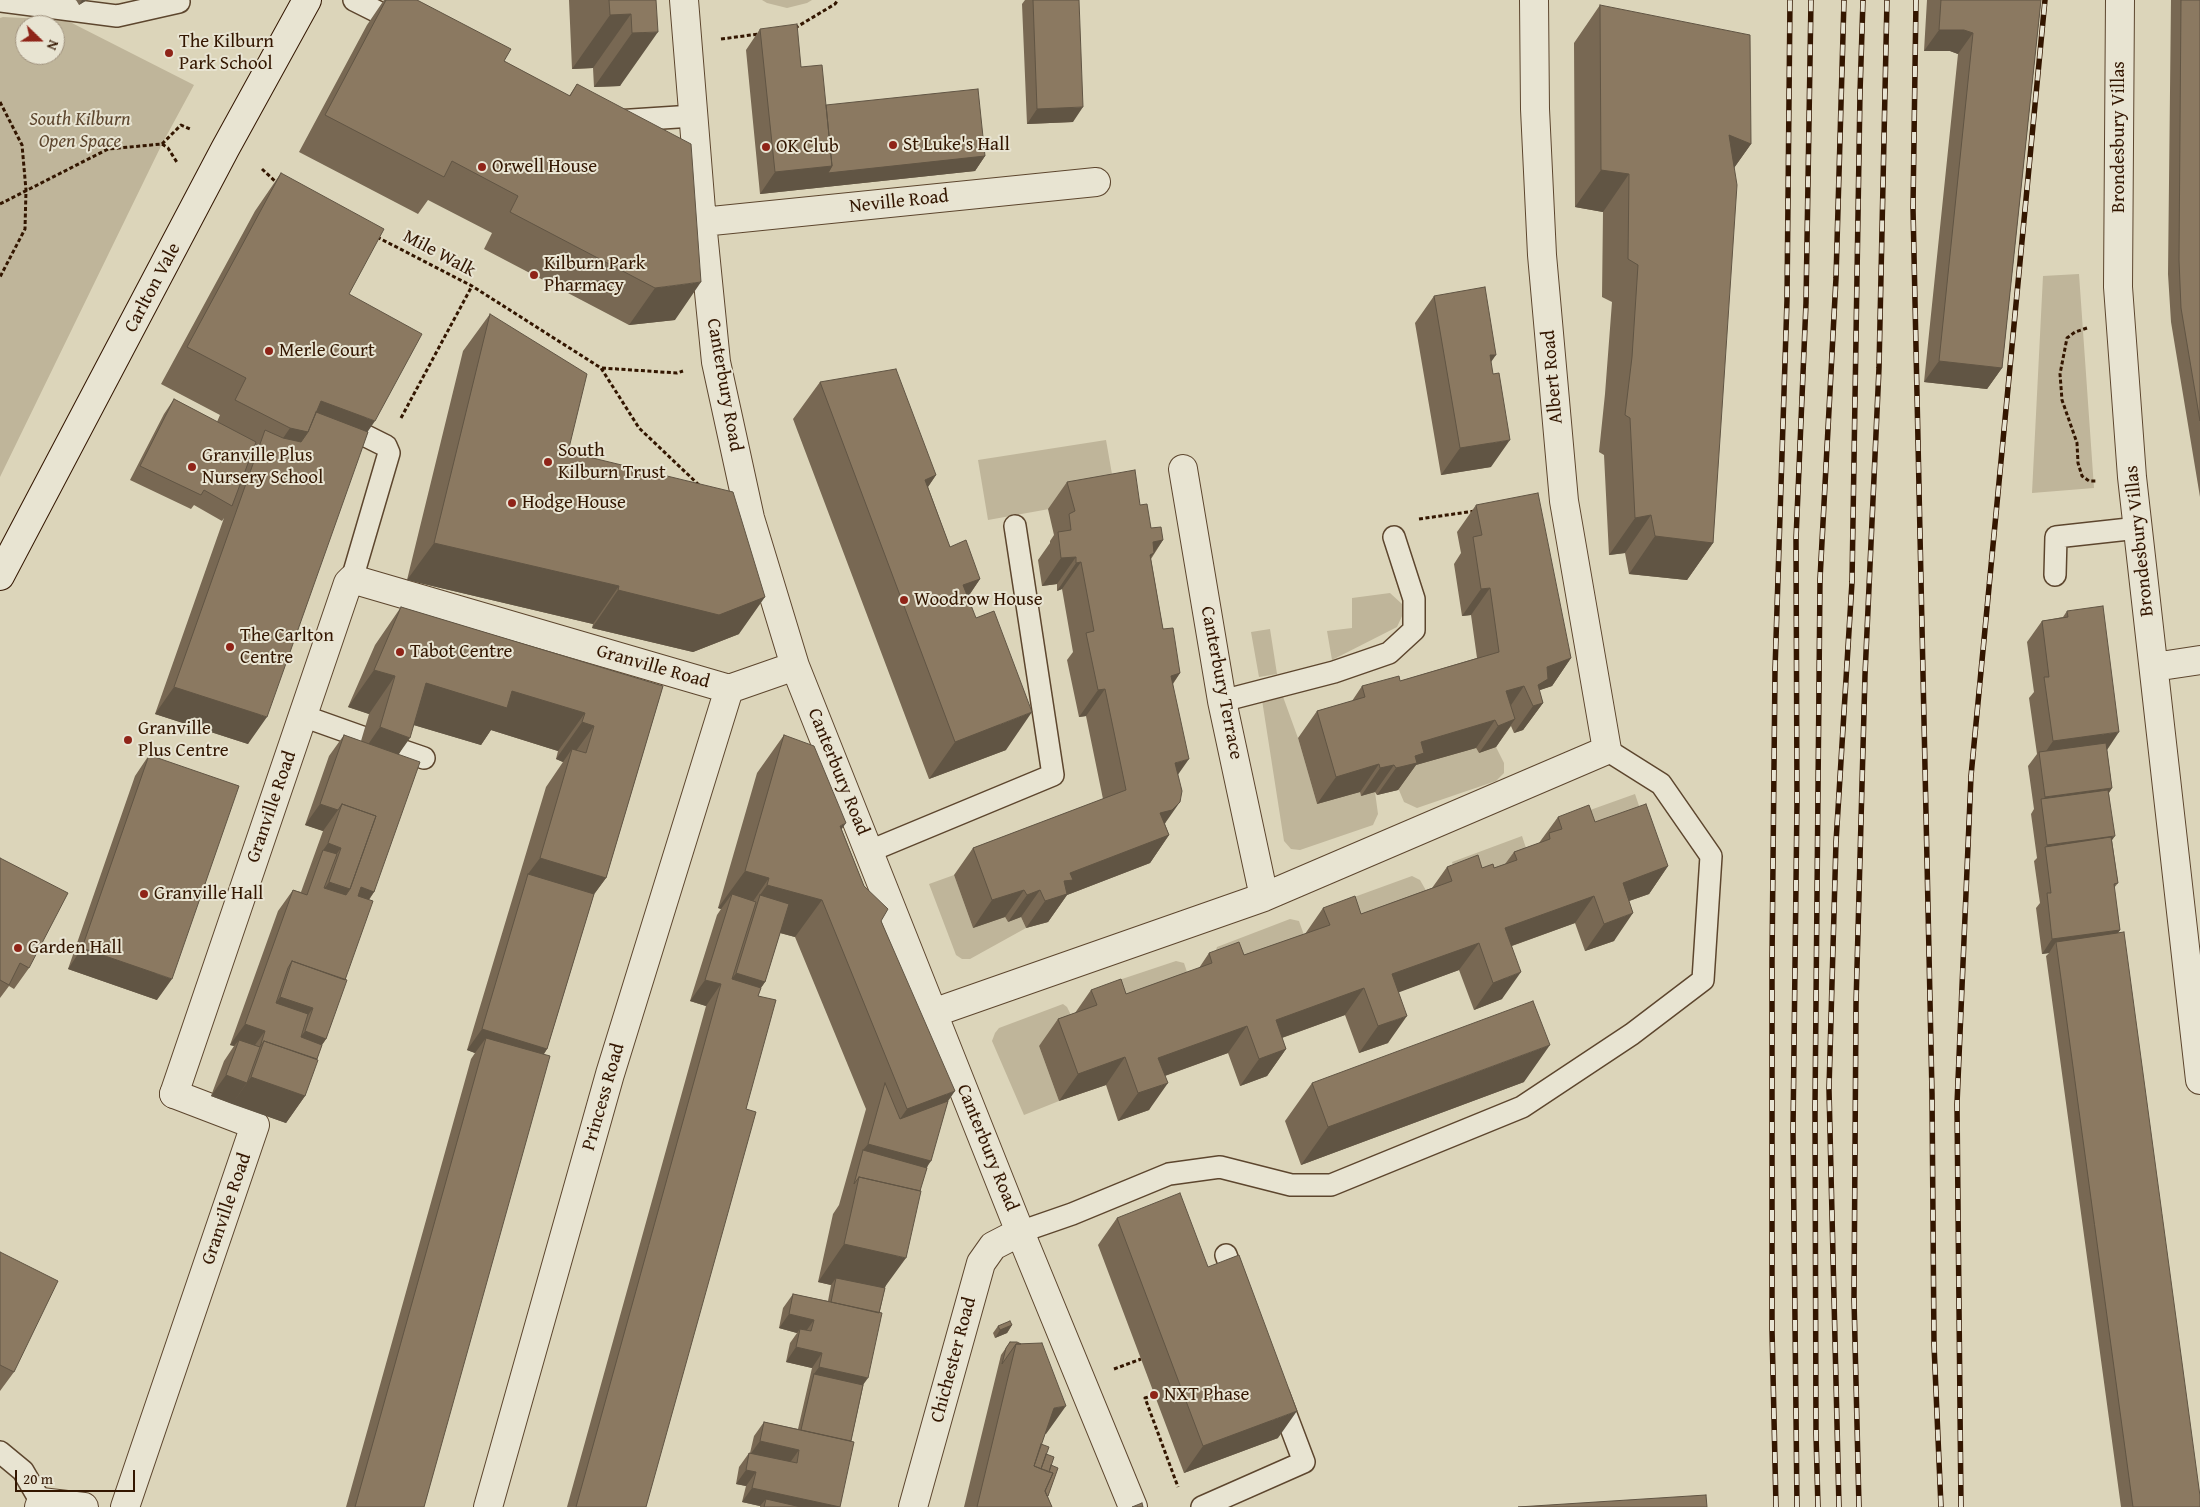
<!DOCTYPE html>
<style>
body{margin:0}
#map{position:relative;width:2200px;height:1507px;overflow:hidden;background:#dcd5ba;font-family:"Gentium Book Plus",serif}
canvas{display:block}
.north{position:absolute;left:15px;top:15px;width:50px;height:50px;box-sizing:border-box;background:#e8e4d2;border:1px solid #a0927e;border-radius:50%;rotate:112deg;font-size:14px;font-weight:700;line-height:20px;text-align:center;color:#331600}
.north::after{content:'';display:block;margin:auto;width:18px;height:22px;background:#8f2418;clip-path:polygon(50% 0,100% 100%,50% 72%,0 100%)}
.scale{position:absolute;left:15px;top:1470px;width:120px;height:22px;box-sizing:border-box;border:2px solid #331600;border-top:0;padding-left:6px;font-size:15px;line-height:18px;white-space:nowrap;color:#331600;-webkit-text-stroke:4px #e8e4d2;paint-order:stroke}
</style>
<div id="map">
<canvas width="2200" height="1507"></canvas>
<div class="north">N</div>
<div class="scale">20 m</div>
</div>
<script>
const c = document.querySelector('canvas').getContext('2d');
c.lineJoin = 'round';
function fill(path, color) { c.fillStyle = color; c.fill(path, 'evenodd'); }
const toPath = rows => new Path2D(rows.map(r => 'M' + r).join(''));
function trace(path, color, width, dash) { c.strokeStyle = color; c.lineWidth = width; c.lineCap = dash ? 'butt' : 'round'; c.setLineDash(dash || []); c.stroke(path); }
function drawText(font, color, halo, rows, align = 'center') {
  c.font = font + ' "Gentium Book Plus",serif'; c.lineWidth = 4; c.setLineDash([]); c.textBaseline = 'middle'; c.strokeStyle = halo; c.fillStyle = color; for (const [text, x, y, turn = 0] of rows) {
    c.save(); c.translate(x, y); c.rotate((+turn || 0) * Math.PI / 180); c.textAlign = isNaN(turn) ? turn : align; if (halo) c.strokeText(text, 0, 0); c.fillText(text, 0, 0); c.restore();
  }
}
fill(toPath([
 [762,0,812,0,807,3,787,8,767,3],
 [3,17,66,20,194,85,162,144,0,477,0,18],
 [25,25,55,25,55,55,25,55],
 [2079,274,2094,488,2032,493,2043,276],
 [1106,440,1116,497,988,520,978,460],
 [1390,593,1402,604,1403,614,1397,627,1332,660,1327,631,1352,628,1352,598],
 [1270,629,1277,674,1259,677,1251,632],
 [1282,694,1298,738,1317,804,1360,792,1361,796,1375,792,1378,814,1373,825,1300,850,1291,849,1284,841,1262,700],
 [1496,747,1504,763,1504,773,1496,781,1417,808,1404,802,1396,783,1402,769,1476,748,1479,753],
 [1635,794,1659,865,1565,819],
 [1522,836,1526,848,1538,844,1463,895,1452,862],
 [954,875,973,928,1005,917,1008,922,1021,917,1026,928,970,959,962,959,956,955,929,884],
 [1412,876,1420,880,1428,894,1342,941,1335,904],
 [1290,919,1299,921,1310,952,1225,983,1215,953,1217,947],
 [1176,961,1184,963,1193,990,1107,1022,1104,985],
 [1063,1004,1067,1007,1072,1017,1039,1046,1059,1101,1024,1115,992,1041,995,1033,999,1028]
]), '#bfb59a');
const service = toPath([
 [354,0,402,24],
 [0,1,117,16,179,2],
 [616,121,693,116],
 [2055,575,2056,537,2138,528],
 [352,579,389,453,386,446,362,434],
 [1222,701,1334,672,1389,653,1414,630,1414,599,1394,537],
 [303,716,362,737],
 [392,747,424,758],
 [870,851,1053,775,1015,526],
 [1020,1232,1072,1214,1169,1174,1220,1167,1291,1185,1331,1185,1522,1107,1632,1034,1703,980,1711,856,1661,784,1607,750],
 [1226,1255,1237,1285],
 [0,1452,23,1471,41,1502],
 [1202,1507,1304,1462,1279,1396]
]);
const pedestrian = toPath([
 [41,1502,84,1507],
 [125,1507,255,1125,174,1094]
]);
const minor = toPath([
 [684,0,702,222,716,362,750,518,795,666,1020,1232,1133,1507],
 [2120,0,2118,287,2132,477,2200,1080],
 [702,222,1096,182],
 [1183,469,1222,701,1264,897],
 [2154,667,2200,660],
 [933,1013,1264,897,1607,750,1564,501,1542,255,1535,109,1534,0],
 [174,1094,348,583,352,579,729,689,795,666],
 [39,1507,41,1502],
 [488,1507,610,1074,729,689],
 [913,1507,981,1263,993,1246,1020,1232]
]);
const secondary = toPath([
 [0,576,225,149,307,0]
]);
trace(service, '#5d462e', 24);
trace(pedestrian, '#5d462e', 30);
trace(minor, '#5d462e', 30);
trace(secondary, '#331600', 30);
trace(toPath([
 [795,28,835,4,838,0],
 [721,39,759,34],
 [0,102,22,145,26,190,25,229,0,277],
 [162,144,181,125,190,129],
 [262,169,277,183],
 [0,204,108,149,162,144,168,148,178,164],
 [377,237,472,286,601,368,639,428,699,485],
 [2087,328,2075,332,2067,338,2060,374,2062,400,2077,443,2078,463,2082,476,2089,481,2097,481],
 [602,368,677,373,683,371],
 [401,418,472,286],
 [1419,519,1475,511],
 [1114,1369,1141,1359],
 [1154,1395,1145,1398,1178,1487]
]), '#331600', 3, [4, 2.5]);
trace(service, '#e8e4d2', 21);
trace(pedestrian, '#e8e4d2', 28);
trace(minor, '#e8e4d2', 28);
trace(secondary, '#e8e4d2', 28);
const rail = toPath([
 [1916,0,1913,208,1932,1093,1934,1345,1941,1507],
 [1776,1507,1772,1329,1772,960,1775,670,1787,300,1790,0],
 [1797,1507,1793,1131,1797,801,1796,539,1806,303,1811,0],
 [1818,1507,1816,1434,1815,1107,1820,579,1836,278,1844,0],
 [1839,1507,1829,1089,1836,842,1852,582,1860,93,1863,0],
 [1859,1507,1854,1299,1856,1004,1865,675,1879,368,1887,0],
 [1961,1507,1957,1104,1971,776,2045,0]
]);
trace(rail, '#331600', 5.5);
trace(rail, '#e8e4d2', 4, [11]);
fill(toPath([
 [76,0,87,0,79,5],
 [384,0,417,0,504,61,569,96,577,84,675,320,629,325,484,249,492,233,428,200,418,214,299,152,367,25],
 [569,0,656,0,620,86,594,87,593,68,572,69],
 [1025,0,1079,0,1073,122,1027,124,1022,4],
 [1927,0,2041,0,2002,368,1987,389,1924,382,1958,54,1950,51,1924,51],
 [2171,0,2200,0,2200,497,2171,322,2168,274],
 [1600,5,1751,144,1734,168,1713,543,1687,580,1629,574,1625,553,1609,555,1604,455,1599,452,1605,394,1612,302,1602,297,1603,212,1575,207,1574,43],
 [760,29,801,67,826,105,985,156,975,171,760,194,746,50],
 [281,173,349,294,368,432,248,744,155,714,224,518,222,521,194,505,191,509,130,480,164,414,174,399,217,422,220,415,161,384,255,211],
 [1434,296,1491,362,1491,467,1441,475,1415,323],
 [490,314,568,452,739,634,693,652,592,628,593,624,407,580,463,351],
 [820,382,936,475,928,487,950,547,980,579,968,597,1006,750,929,779,793,419],
 [1067,482,1140,505,1151,528,1163,540,1151,559,1163,629,1180,673,1173,684,1178,775,1165,824,1169,835,1150,863,1067,895,1048,922,1026,928,1021,917,1008,922,1005,917,973,928,954,875,973,848,1103,799,1086,716,1079,717,1067,660,1073,652,1062,589,1057,591,1057,584,1042,586,1038,560,1050,543,1050,541,1054,535,1048,509],
 [1476,505,1571,658,1552,686,1540,690,1539,691,1543,703,1523,730,1514,733,1511,726,1496,747,1479,753,1476,748,1416,765,1398,790,1377,795,1375,792,1361,796,1360,792,1317,804,1298,738,1317,711,1352,701,1362,686,1400,681,1477,658,1471,615,1462,616,1454,564,1461,553,1457,532],
 [401,607,663,686,606,878,594,894,547,1049,544,1054,424,1507,346,1507,471,1059,475,1053,467,1050,546,787,563,762,556,759,558,751,491,730,481,745,414,725,399,754,374,892,369,900,345,980,326,1039,322,1045,317,1059,305,1096,286,1123,211,1096,224,1061,234,1046,230,1045,278,911,293,890,301,892,323,831,305,825,329,756,344,735,361,741,369,714,348,707,375,645],
 [2067,611,2107,750,2112,788,2109,793,2112,840,2118,883,2114,888,2120,930,2118,933,2200,1507,2121,1507,2046,956,2049,953,2042,954,2036,908,2040,903,2034,861,2037,858,2031,814,2034,809,2028,766,2037,754,2029,698,2034,692,2027,642,2042,621,2063,617],
 [784,735,842,830,864,886,881,921,948,1101,927,1168,885,1288,851,1441,840,1507,760,1507,760,1506,742,1502,746,1486,736,1484,739,1467,749,1453,750,1453,754,1436,764,1422,798,1429,812,1368,786,1362,790,1343,797,1333,779,1328,783,1308,793,1294,828,1301,831,1285,818,1282,833,1214,839,1205,866,1109,795,937,780,933,765,982,761,988,758,996,746,1109,646,1507,567,1507,706,1006,690,1001,717,915,721,909,718,908,757,773],
 [149,755,157,1000,68,969,135,776],
 [1558,817,1595,822,1668,866,1649,894,1629,901,1614,941,1585,951,1575,923,1512,946,1502,999,1474,1010,1459,970,1398,992,1388,1043,1359,1053,1345,1015,1282,1038,1286,1049,1267,1076,1240,1086,1228,1053,1165,1076,1149,1110,1118,1121,1106,1085,1059,1101,1039,1046,1058,1019,1075,1013,1091,990,1126,994,1199,968,1209,953,1244,955,1305,934,1323,908,1361,914,1432,888,1447,867,1494,868,1505,864,1514,852,1539,843],
 [0,858,29,968,14,989,9,986,0,998],
 [1524,1082,1301,1165,1285,1121,1312,1083],
 [1117,1218,1208,1267,1278,1438,1184,1473,1098,1245],
 [0,1252,14,1372,0,1391],
 [1012,1325,1007,1333,995,1338,993,1333,998,1326],
 [1010,1342,1017,1342,1046,1434,1045,1434,1041,1444,1051,1465,1048,1497,1052,1507,964,1507,1001,1355]
]), '#786853');
fill(toPath([
 [82,0,87,0,79,5],
 [631,14,593,68,572,69,610,15],
 [1939,30,1964,30,1973,33,1958,54,1950,51,1924,51],
 [658,32,620,86,594,87,632,33],
 [1083,107,1073,122,1027,124,1037,109],
 [1729,135,1751,144,1724,182],
 [985,156,975,171,760,194,775,172,832,166],
 [1601,170,1629,174,1603,212,1575,207],
 [701,282,675,320,629,325,655,288],
 [1490,355,1496,355,1477,382],
 [1939,361,2002,368,1987,389,1924,382],
 [321,401,375,421,349,459,281,470,264,466,290,428],
 [1510,440,1491,467,1441,475,1460,448],
 [936,475,910,513,925,480],
 [1651,515,1625,553,1609,555,1635,518],
 [1655,536,1713,543,1687,580,1629,574],
 [1163,540,1135,580,1153,542],
 [434,543,619,586,593,624,407,580],
 [1076,557,1057,584,1042,586,1061,558],
 [1081,562,1062,589,1057,591,1076,563],
 [980,579,954,617,963,585],
 [1490,588,1471,615,1462,616,1481,589],
 [618,590,765,597,739,634,693,652,592,628],
 [1571,658,1552,686,1540,690,1531,702,1529,697,1547,667],
 [374,670,395,676,369,714,348,707],
 [1180,673,1161,700,1171,676],
 [426,683,512,691,585,713,558,751,491,730,481,745,400,721],
 [1524,686,1505,714,1506,691],
 [174,687,267,717,248,744,155,714],
 [1105,689,1086,716,1079,717,1098,690],
 [1543,703,1523,730,1514,733,1533,706],
 [1032,712,1006,750,929,779,955,742],
 [1515,719,1496,747,1479,753,1498,726],
 [1495,720,1476,748,1416,765,1398,790,1377,795,1396,768,1421,742],
 [582,722,594,726,568,762,572,749,563,762,556,759],
 [380,727,410,738,384,775,354,765],
 [2119,732,2105,753,2040,760,2053,741],
 [1189,759,1170,786,1175,763],
 [1379,764,1360,792,1317,804,1336,777],
 [1394,765,1375,792,1361,796,1380,768],
 [2112,788,2102,802,2041,802,2045,797],
 [1180,802,1161,829,1160,813],
 [320,804,338,810,323,831,305,825],
 [846,823,820,860,840,826],
 [1169,835,1150,863,1067,895,1048,922,1026,928,1045,901,1070,873],
 [2115,836,2105,850,2045,849,2047,845],
 [328,843,341,848,322,875,323,850,309,871],
 [540,858,606,878,579,915,528,874],
 [1668,866,1649,894,1603,910,1623,883],
 [745,871,769,878,743,916,732,894,721,909,718,908],
 [329,882,350,889,331,916,310,909],
 [767,885,822,900,795,937,751,925,760,895],
 [361,887,374,892,359,913,346,908],
 [1024,890,1005,917,973,928,992,900],
 [1040,890,1021,917,1008,922,1027,895],
 [1594,896,1575,923,1486,955,1505,928],
 [1633,913,1614,941,1585,951,1604,924],
 [2120,930,2110,944,2056,942,2049,953,2042,954,2052,939],
 [1479,943,1459,970,1373,1002,1392,974],
 [82,948,172,979,157,1000,68,969],
 [1521,972,1502,999,1474,1010,1493,983],
 [736,973,765,982,746,1009,717,1000],
 [705,980,721,984,706,1006,690,1001],
 [1364,988,1345,1015,1256,1047,1276,1020],
 [280,997,313,1008,294,1035,261,1024],
 [1407,1016,1388,1043,1359,1053,1378,1026],
 [245,1024,265,1031,250,1052,239,1040,234,1046,230,1045],
 [1247,1026,1228,1053,1139,1085,1158,1058],
 [482,1029,547,1049,533,1070,486,1038,475,1053,467,1050],
 [305,1031,326,1039,309,1064,287,1056],
 [1550,1045,1524,1082,1301,1165,1328,1127],
 [1286,1049,1267,1076,1240,1086,1259,1059],
 [1125,1057,1106,1085,1059,1101,1078,1074],
 [226,1075,247,1083,232,1104,211,1096],
 [251,1077,305,1096,286,1123,232,1104],
 [1168,1083,1149,1110,1118,1121,1138,1093],
 [955,1091,929,1129,881,1146,907,1109],
 [868,1144,931,1161,912,1189,863,1150],
 [844,1244,906,1258,879,1295,836,1278,831,1285,818,1282],
 [789,1314,814,1320,804,1334,800,1329,797,1333,779,1328],
 [1012,1325,1007,1333,995,1338,1000,1330],
 [796,1347,822,1353,812,1368,786,1362],
 [819,1367,868,1378,858,1392,814,1374],
 [1066,1406,1046,1434,1035,1435,1054,1408],
 [1297,1411,1278,1438,1184,1473,1203,1446],
 [760,1441,799,1450,789,1464,749,1456],
 [746,1470,756,1472,746,1486,736,1484],
 [752,1488,840,1507,764,1507,766,1499,760,1506,742,1502]
]), '#615544');
const building = toPath([
 [386,0,417,0,511,49,504,61,570,96,577,84,691,144,701,282,655,288,510,212,518,196,452,161,444,177,325,115,386,0],
 [609,0,656,0,658,32,632,33,631,14,610,15,609,0],
 [1033,0,1079,0,1083,107,1037,109,1033,0],
 [1941,0,2041,0,2002,368,1939,361,1973,33,1964,30,1939,30,1941,0],
 [2181,0,2200,0,2200,421,2181,308,2179,260,2181,0],
 [1600,5,1750,35,1751,144,1729,135,1737,185,1713,543,1655,536,1651,515,1635,518,1630,418,1625,415,1632,357,1638,265,1628,259,1629,174,1601,170,1600,5],
 [797,24,801,67,822,65,832,166,775,172,760,29,797,24],
 [978,89,985,156,828,173,832,166,826,105,978,89],
 [281,173,384,229,349,294,422,334,375,421,321,401,308,432,290,428,235,400,246,378,187,347,281,173],
 [1485,287,1496,355,1490,355,1493,374,1499,373,1510,440,1460,448,1434,296,1485,287],
 [490,314,587,374,568,452,733,492,765,597,719,615,618,590,619,586,434,543,490,314],
 [896,369,936,475,925,480,950,547,966,540,980,579,963,585,976,618,994,611,1032,712,955,742,820,382,896,369],
 [174,399,256,442,232,506,204,490,201,495,140,466,174,399],
 [316,412,368,432,267,717,174,687,265,430,283,438,301,442,308,432,316,412],
 [1135,470,1140,505,1147,504,1151,528,1161,527,1163,540,1153,542,1154,553,1150,555,1163,629,1173,628,1180,673,1171,676,1189,759,1175,763,1182,791,1180,802,1172,810,1160,813,1169,835,1070,873,1073,880,1064,881,1067,894,1045,901,1040,890,1027,895,1024,890,992,900,973,848,1126,790,1105,689,1098,690,1086,633,1094,631,1081,562,1076,563,1076,557,1061,558,1058,532,1071,530,1069,514,1075,511,1067,482,1135,470],
 [1538,493,1571,658,1547,667,1548,679,1538,685,1543,703,1533,706,1524,686,1506,691,1515,719,1498,726,1495,720,1421,742,1424,753,1415,756,1417,763,1396,768,1394,765,1380,768,1379,764,1336,777,1317,711,1365,697,1362,686,1399,676,1400,681,1499,652,1490,588,1481,589,1473,537,1482,535,1476,505,1538,493],
 [2103,606,2119,732,2053,741,2044,677,2049,677,2042,621,2068,617,2067,611,2103,606],
 [401,607,663,686,606,878,540,858,572,749,586,753,594,726,582,722,585,713,512,691,507,708,426,683,410,738,380,727,395,676,374,670,401,607],
 [344,735,420,762,374,892,361,887,358,896,373,901,345,980,292,961,288,968,276,1003,308,1014,301,1037,322,1045,317,1059,264,1041,260,1047,265,1031,245,1024,293,890,307,895,323,850,337,854,324,888,346,895,350,889,376,816,342,804,338,810,320,804,344,735],
 [784,735,814,746,846,823,840,826,864,886,888,909,881,921,955,1091,907,1109,822,900,767,885,769,878,745,871,784,735],
 [2106,743,2112,788,2045,797,2039,752,2106,743],
 [149,755,239,786,172,979,82,948,149,755],
 [2108,790,2115,836,2047,845,2041,799,2108,790],
 [342,804,376,816,350,889,329,882,341,848,328,843,342,804],
 [1646,804,1668,866,1623,883,1633,913,1604,924,1594,896,1505,928,1521,972,1493,983,1479,943,1392,974,1407,1016,1378,1026,1364,988,1276,1020,1286,1049,1259,1059,1247,1026,1158,1058,1168,1083,1138,1093,1125,1057,1078,1074,1058,1019,1097,1005,1091,990,1121,979,1126,994,1212,963,1209,953,1239,942,1244,955,1330,925,1323,908,1355,896,1361,914,1452,881,1447,867,1478,855,1482,868,1493,864,1494,868,1517,860,1514,852,1550,839,1549,833,1562,829,1558,817,1589,805,1595,822,1646,804],
 [2111,837,2118,883,2114,884,2120,930,2052,939,2047,893,2051,893,2045,847,2111,837],
 [0,858,68,893,29,968,20,963,9,985,0,980,0,858],
 [528,874,594,894,547,1049,482,1029,528,874],
 [732,894,756,902,732,979,761,988,758,996,776,1000,746,1109,756,1112,646,1507,576,1507,721,984,705,980,732,894],
 [760,895,789,904,765,982,736,973,760,895],
 [2124,932,2200,1496,2200,1507,2133,1507,2056,942,2124,932],
 [292,961,347,980,326,1039,305,1031,313,1008,280,997,292,961],
 [1533,1001,1550,1045,1328,1127,1312,1083,1533,1001],
 [486,1038,550,1056,424,1507,355,1507,486,1038],
 [239,1040,260,1047,247,1083,226,1075,239,1040],
 [264,1041,318,1060,305,1096,251,1077,264,1041],
 [885,1083,900,1119,948,1101,931,1161,868,1144,885,1083],
 [863,1150,927,1168,920,1191,859,1177,854,1184,863,1150],
 [859,1177,921,1191,906,1258,844,1244,859,1177],
 [1180,1193,1208,1267,1239,1255,1297,1411,1203,1446,1117,1218,1180,1193],
 [0,1252,58,1281,14,1372,0,1365,0,1252],
 [836,1278,885,1288,879,1313,831,1302,836,1278],
 [793,1294,882,1313,868,1378,819,1367,822,1353,796,1347,800,1329,811,1331,814,1320,789,1314,793,1294],
 [1010,1321,1012,1325,1000,1330,998,1326,1010,1321],
 [1010,1342,1017,1342,1021,1344,1016,1344,1002,1364,1006,1348,1010,1342],
 [1042,1343,1066,1406,1054,1408,1034,1466,1053,1473,1045,1491,1052,1507,977,1507,1016,1344,1042,1343],
 [814,1374,863,1385,851,1441,801,1430,814,1374],
 [764,1422,854,1442,840,1507,752,1488,756,1472,746,1470,749,1453,797,1463,799,1450,760,1441,764,1422],
 [1041,1444,1049,1447,1041,1469,1034,1466,1041,1444],
 [1046,1454,1054,1457,1049,1472,1041,1469,1046,1454],
 [1051,1465,1058,1468,1048,1496,1047,1496,1045,1491,1053,1473,1049,1472,1051,1465],
 [1706,1495,1707,1507,1518,1507,1706,1495],
 [766,1499,801,1507,764,1507,766,1499],
 [1142,1503,1143,1507,1132,1507,1142,1503]
]);
fill(building, '#8b7961');
trace(building, '#615544', 1);
for (const [x, y, r, color] of [
 [169,53,5,"#8f2418"],
 [893,145,5,"#8f2418"],
 [766,147,5,"#8f2418"],
 [482,167,5,"#8f2418"],
 [534,275,5,"#8f2418"],
 [269,351,5,"#8f2418"],
 [548,462,5,"#8f2418"],
 [192,467,5,"#8f2418"],
 [512,503,5,"#8f2418"],
 [904,600,5,"#8f2418"],
 [230,647,5,"#8f2418"],
 [400,652,5,"#8f2418"],
 [128,740,5,"#8f2418"],
 [144,894,5,"#8f2418"],
 [18,948,5,"#8f2418"],
 [1154,1395,5,"#8f2418"]
]) { const dot = new Path2D(); dot.arc(x, y, r, 0, 2 * Math.PI); c.fillStyle = color; c.fill(dot); trace(dot, '#e8e4d2', 2); }
drawText('19px', '#331600', '#e8e4d2', [
 ["The Kilburn",179,42],
 ["Park School",179,64],
 ["St Luke's Hall",903,145],
 ["OK Club",776,147],
 ["Orwell House",492,167],
 ["Kilburn Park",544,264],
 ["Pharmacy",544,286],
 ["Merle Court",279,351],
 ["South",558,451],
 ["Kilburn Trust",558,473],
 ["Granville Plus",202,456],
 ["Nursery School",202,478],
 ["Hodge House",522,503],
 ["Woodrow House",914,600],
 ["The Carlton",240,636],
 ["Centre",240,658],
 ["Tabot Centre",410,652],
 ["Granville",138,729],
 ["Plus Centre",138,751],
 ["Granville Hall",154,894],
 ["Garden Hall",28,948],
 ["NXT Phase",1164,1395]
], 'left');
drawText('italic 19px', '#5d462e', '#e8e4d2', [
 ["South Kilburn",80,120],
 ["Open Space",80,142]
]);
drawText('19px', '#331600', '#e8e4d2', [
 ["Brondesbury Villas",2119,137,-90],
 ["Neville Road",899,202,-6],
 ["Mile Walk",439,254,28],
 ["Carlton Vale",153,288,-62],
 ["Albert Road",1553,377,-95],
 ["Canterbury Road",724,385,80],
 ["Brondesbury Villas",2140,541,-96],
 ["Granville Road",653,667,16],
 ["Canterbury Terrace",1221,683,79],
 ["Canterbury Road",838,772,68],
 ["Granville Road",272,807,-71],
 ["Princess Road",604,1097,-74],
 ["Canterbury Road",987,1148,68],
 ["Granville Road",227,1209,-71],
 ["Chichester Road",954,1360,-75]
]);
</script>
